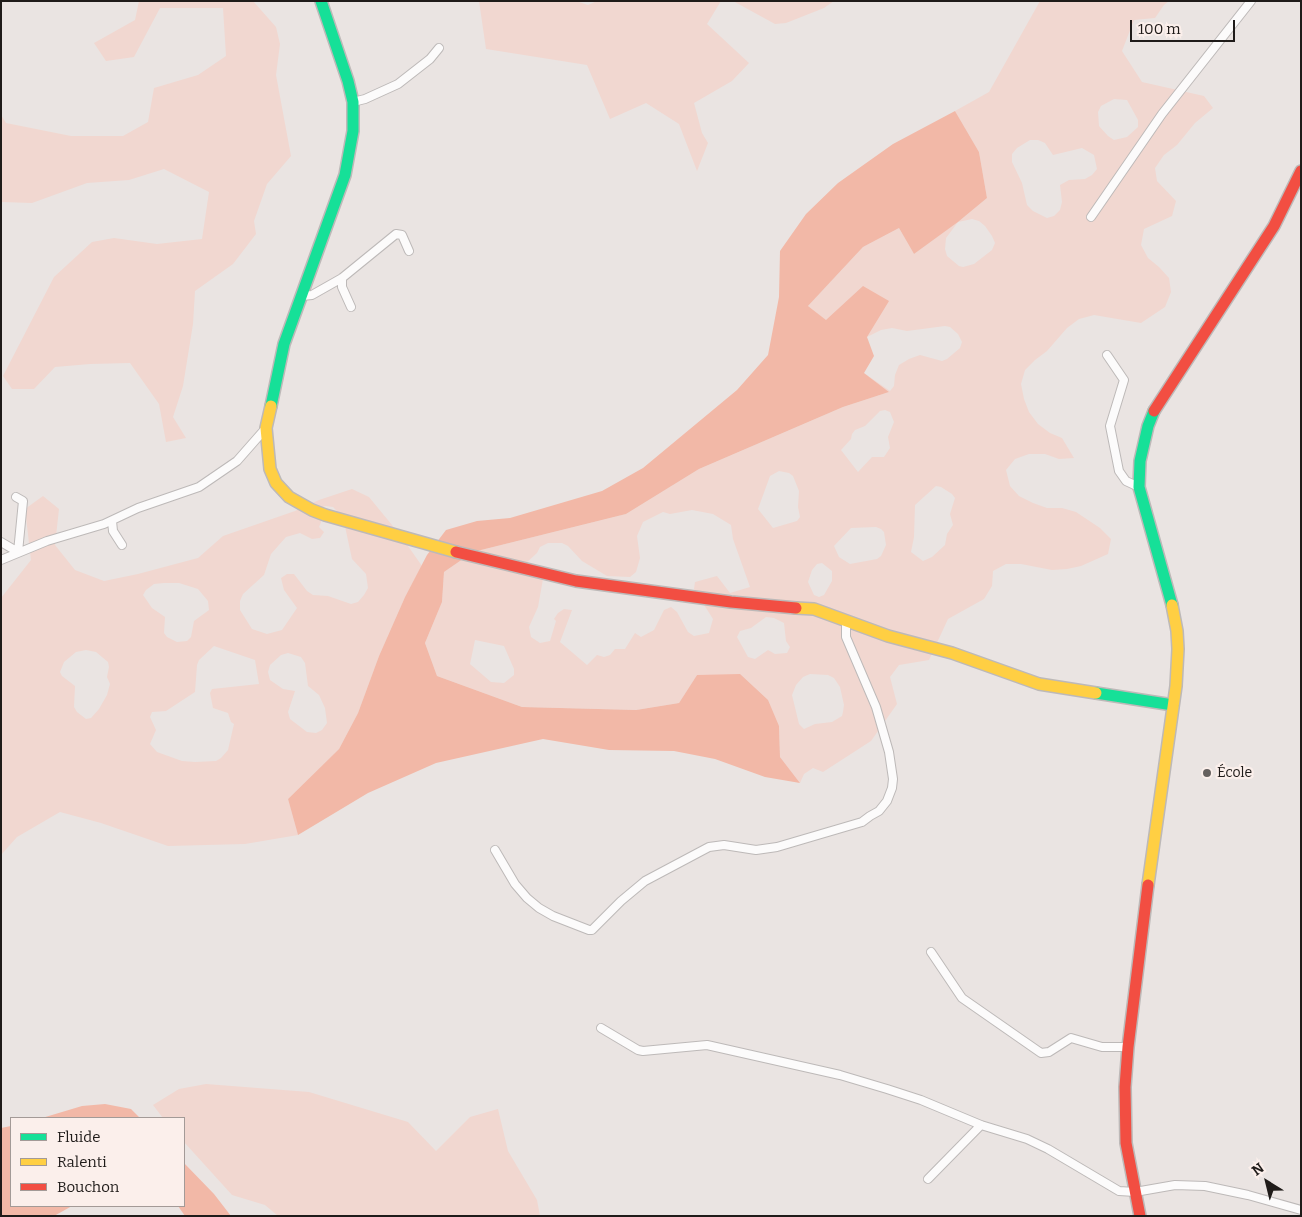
<!DOCTYPE html>
<meta charset="utf-8">
<style>
body{margin:0}
#map{position:relative;width:1302px;height:1217px;overflow:hidden;background:#eae4e2;font-family:Bitter,serif}
canvas{display:block}
.frame{position:absolute;inset:0;border:2px solid #1f1b19;pointer-events:none}
.legend{position:absolute;left:10px;top:1117px;width:175px;height:90px;box-sizing:border-box;background:#fbefeb;border:1px solid #a39a97;margin:0;padding:6px 9px;list-style:none;font-size:15px;color:#1f1b19}
.legend li{display:flex;align-items:center;gap:10px;height:25px}
.legend b{width:25px;border:1px solid #a39a97}
.north{position:absolute;left:1242px;top:1157px;width:50px;height:50px;-webkit-text-stroke:4px #fbefeb;paint-order:stroke;rotate:324deg;font-size:14px;font-weight:700;line-height:20px;text-align:center;color:#1f1b19}
.north::after{content:'';display:block;margin:auto;width:18px;height:22px;background:#1f1b19;clip-path:polygon(50% 0,100% 100%,50% 72%,0 100%)}
.scale{position:absolute;left:1130px;top:20px;width:105px;height:22px;box-sizing:border-box;border:2px solid #1f1b19;border-top:0;padding-left:6px;font-size:15px;line-height:18px;white-space:nowrap;color:#1f1b19;-webkit-text-stroke:4px #fbefeb;paint-order:stroke}
</style>
<div id="map">
<canvas width="1302" height="1217"></canvas>
<div class="frame"></div>
<ul class="legend">
<li><b style="height:6px;background:#16e098"></b>Fluide</li>
<li><b style="height:6px;background:#ffcf43"></b>Ralenti</li>
<li><b style="height:6px;background:#f24e42"></b>Bouchon</li>
</ul>
<div class="north">N</div>
<div class="scale">100 m</div>
</div>
<script>
const c = document.querySelector('canvas').getContext('2d');
c.lineJoin = 'round';
function fill(path, color) { c.fillStyle = color; c.fill(path, 'evenodd'); }
const toPath = rows => new Path2D(rows.map(r => 'M' + r).join(''));
function trace(path, color, width, dash) { c.strokeStyle = color; c.lineWidth = width; c.lineCap = dash ? 'butt' : 'round'; c.setLineDash(dash || []); c.stroke(path); }
function drawText(font, color, halo, rows, align = 'center') {
  c.font = font + ' Bitter,serif'; c.lineWidth = 4.5; c.setLineDash([]); c.textBaseline = 'middle'; c.strokeStyle = halo; c.fillStyle = color; for (const [text, x, y, turn = 0] of rows) {
    c.save(); c.translate(x, y); c.rotate((+turn || 0) * Math.PI / 180); c.textAlign = isNaN(turn) ? turn : align; if (halo) c.strokeText(text, 0, 0); c.fillText(text, 0, 0); c.restore();
  }
}
fill(toPath([
 [139,1,253,1,276,27,280,44,276,75,291,156,267,184,254,221,256,234,233,264,195,291,193,324,183,386,173,417,186,438,166,442,159,404,130,363,90,364,55,367,34,389,12,389,3,376,54,277,92,242,114,238,157,244,202,239,209,192,164,169,129,180,87,183,32,203,1,202,1,115,6,123,71,136,123,136,148,122,154,88,198,75,226,56,223,8,160,8,134,57,106,61,94,43,135,20],
 [479,1,576,1,588,5,597,1,721,1,707,24,749,63,732,81,694,103,702,133,708,143,697,171,679,124,646,103,610,119,587,65,486,49],
 [733,1,834,1,824,8,786,23,775,24],
 [1040,1,1169,1,1164,5,1155,18,1134,20,1122,51,1142,82,1204,96,1213,108,1195,123,1177,145,1164,155,1155,168,1157,181,1176,201,1172,216,1144,229,1141,245,1148,258,1159,267,1169,278,1171,292,1165,307,1141,323,1094,315,1079,319,1067,328,1047,351,1035,360,1025,370,1021,384,1024,399,1029,412,1038,424,1050,433,1062,438,1074,458,1059,459,1045,454,1029,454,1015,459,1006,470,1010,486,1019,496,1033,503,1047,508,1062,508,1076,512,1100,528,1111,539,1108,554,1081,566,1067,569,1052,570,1021,564,1006,564,993,571,992,586,984,599,948,619,929,660,899,665,890,677,897,704,871,741,823,772,813,768,804,774,800,783,780,757,779,726,697,675,679,703,636,710,522,707,437,676,425,643,442,602,444,572,473,552,626,514,699,469,843,407,889,392,864,373,890,391,894,386,895,375,899,365,909,359,920,355,942,361,947,359,960,348,962,342,958,334,950,327,945,326,907,331,892,328,881,330,867,337,826,321,808,306,863,247,899,228,914,254,958,222,987,198,979,152,955,111,989,92],
 [1114,99,1127,100,1138,120,1138,127,1127,137,1114,140,1108,136,1099,126,1098,112,1101,106],
 [1030,140,1038,140,1045,143,1053,155,1082,148,1094,155,1097,169,1092,175,1085,179,1069,180,1060,185,1062,202,1060,210,1054,216,1047,218,1033,211,1027,205,1022,183,1012,162,1012,154,1017,148],
 [972,219,979,221,985,226,992,236,995,243,992,250,974,264,963,267,959,266,947,256,945,249,946,238,958,222],
 [885,410,890,412,894,422,888,437,890,448,884,457,872,457,858,472,841,450,851,439,852,434,855,430,865,426,880,411],
 [779,471,789,473,793,476,799,491,798,507,800,517,797,521,773,528,758,509,770,476],
 [936,486,941,487,952,494,955,498,950,514,953,525,947,534,945,545,932,557,923,561,911,552,914,537,915,505],
 [692,510,713,514,731,525,733,539,750,587,730,593,717,576,695,582,694,589,713,619,709,633,694,636,688,632,677,612,671,607,664,610,654,630,641,637,635,633,625,649,615,649,610,655,604,657,597,655,587,665,560,642,572,610,564,609,558,613,554,619,556,621,550,641,540,643,531,637,529,627,538,607,543,579,525,564,537,553,540,547,548,543,562,543,568,546,582,561,607,576,630,577,636,572,640,558,637,536,643,522,663,512,670,514],
 [876,527,881,529,884,532,886,545,881,556,877,559,850,564,839,557,834,546,851,528],
 [822,563,832,571,832,581,824,595,819,597,814,595,808,582,812,570,817,564],
 [766,617,774,618,784,623,786,641,790,647,787,653,775,654,768,650,755,659,748,657,737,637,740,631,751,628],
 [475,640,504,646,514,669,514,675,504,683,491,682,470,664],
 [810,674,828,675,834,678,840,687,844,705,843,712,842,716,832,722,815,724,804,729,799,724,792,695,796,685,803,677],
 [352,489,369,497,401,536,422,566,405,597,379,656,358,713,339,749,288,799,298,835,245,844,168,846,101,823,60,812,17,837,1,855,1,598,31,560,25,509,43,496,59,509,55,545,75,570,104,581,138,574,198,558,223,536,295,511,319,500],
 [325,506,333,507,343,517,352,559,366,574,368,588,364,595,358,602,351,604,328,596,313,595,307,591,294,574,287,574,281,578,284,590,297,608,282,630,267,634,252,629,240,610,240,601,243,594,264,575,271,554,286,537,300,533,312,539,320,538,324,532,319,527,322,520,319,509],
 [164,583,179,583,198,589,208,601,209,610,194,621,191,637,187,641,177,642,167,637,164,633,165,617,152,608,143,595,146,590,154,584],
 [214,646,255,660,259,684,212,689,210,693,213,708,228,713,231,722,234,724,228,750,221,758,216,761,195,762,182,761,157,752,150,744,156,730,150,717,152,712,166,711,195,692,197,665,199,660],
 [86,650,96,652,108,662,109,667,107,677,110,684,107,695,99,709,91,718,86,719,77,712,74,707,75,686,62,676,60,672,64,662,76,652],
 [288,653,301,657,305,663,308,686,319,695,325,708,327,723,322,730,316,733,307,732,290,719,288,712,295,691,283,689,270,680,268,672,270,665,281,655],
 [206,1084,309,1092,408,1122,436,1151,470,1117,498,1109,508,1151,537,1200,540,1216,278,1216,265,1205,232,1195,184,1142,184,1118,163,1118,153,1105,179,1089]
]), '#f1d7d0');
fill(toPath([
 [955,111,979,152,987,198,958,222,914,254,899,228,863,247,808,306,826,320,863,286,889,301,867,337,874,356,864,373,889,392,843,407,699,469,626,514,473,552,444,572,442,602,425,643,437,676,522,707,636,710,679,703,697,675,740,674,768,700,779,726,780,757,800,783,765,777,715,759,674,751,609,750,543,739,436,763,368,793,298,835,288,799,339,749,358,713,379,656,405,597,427,555,446,530,477,521,510,518,602,491,643,468,737,390,768,355,779,297,780,251,806,214,838,183,893,144],
 [105,1104,131,1109,140,1118,42,1118,82,1106],
 [11,1126,11,1206,72,1206,54,1216,1,1216,1,1128],
 [184,1163,214,1194,231,1216,185,1216,178,1206,184,1206]
]), '#f2b8a7');
const street = toPath([
 [353,102,365,99,398,84,430,59,439,48],
 [1091,217,1162,114,1251,1],
 [342,278,342,287,351,307],
 [302,296,312,295,342,278,396,234,402,235,409,251],
 [1107,355,1124,380,1110,426,1119,471,1126,481,1139,487],
 [16,497,23,501,18,552],
 [112,521,113,531,122,545],
 [1,542,18,552],
 [1,560,47,541,104,524,138,508,199,487,237,461,266,428],
 [495,850,515,884,527,898,539,908,553,916,589,930,592,930,621,901,645,881,709,847,724,845,756,850,777,847,862,822,870,816,879,811,887,801,892,788,893,779,889,752,876,707,846,637,846,621],
 [931,952,962,998,1041,1053,1049,1052,1071,1038,1102,1047,1128,1047],
 [601,1028,638,1050,643,1051,707,1045,840,1075,887,1089,921,1100,981,1125,1027,1139,1048,1149,1119,1191,1135,1192,1175,1185,1205,1186,1248,1195,1301,1210],
 [928,1179,981,1125]
]);
const fast = toPath([
 [271,406,284,344,345,175,353,131,353,102,348,81,321,1],
 [1154,411,1148,426,1140,461,1139,487,1172,605],
 [1096,693,1173,705]
]);
const slow = toPath([
 [271,406,266,428,270,469,276,483,289,497,312,510,325,515,456,552],
 [796,608,814,609,888,636,952,653,1039,684,1096,693],
 [1148,885,1176,686,1178,649,1177,631,1172,605]
]);
const jam = toPath([
 [1154,411,1274,226,1301,171],
 [456,552,576,581,731,602,796,608],
 [1140,1216,1126,1143,1125,1087,1128,1047,1148,885]
]);
trace(street, '#bdb9b8', 10);
trace(fast, '#bdb9b8', 14);
trace(slow, '#bdb9b8', 14);
trace(jam, '#bdb9b8', 14);
trace(street, '#fcfbfb', 8);
trace(fast, '#16e098', 11);
trace(slow, '#ffcf43', 11);
trace(jam, '#f24e42', 11);
for (const [x, y, r, color] of [
 [1207,773,5,"#66615f"]
]) { const dot = new Path2D(); dot.arc(x, y, r, 0, 2 * Math.PI); c.fillStyle = color; c.fill(dot); trace(dot, '#fbefeb', 2); }
drawText('14px', '#1f1b19', '#fbefeb', [
 ["École",1217,773]
], 'left');
</script>
